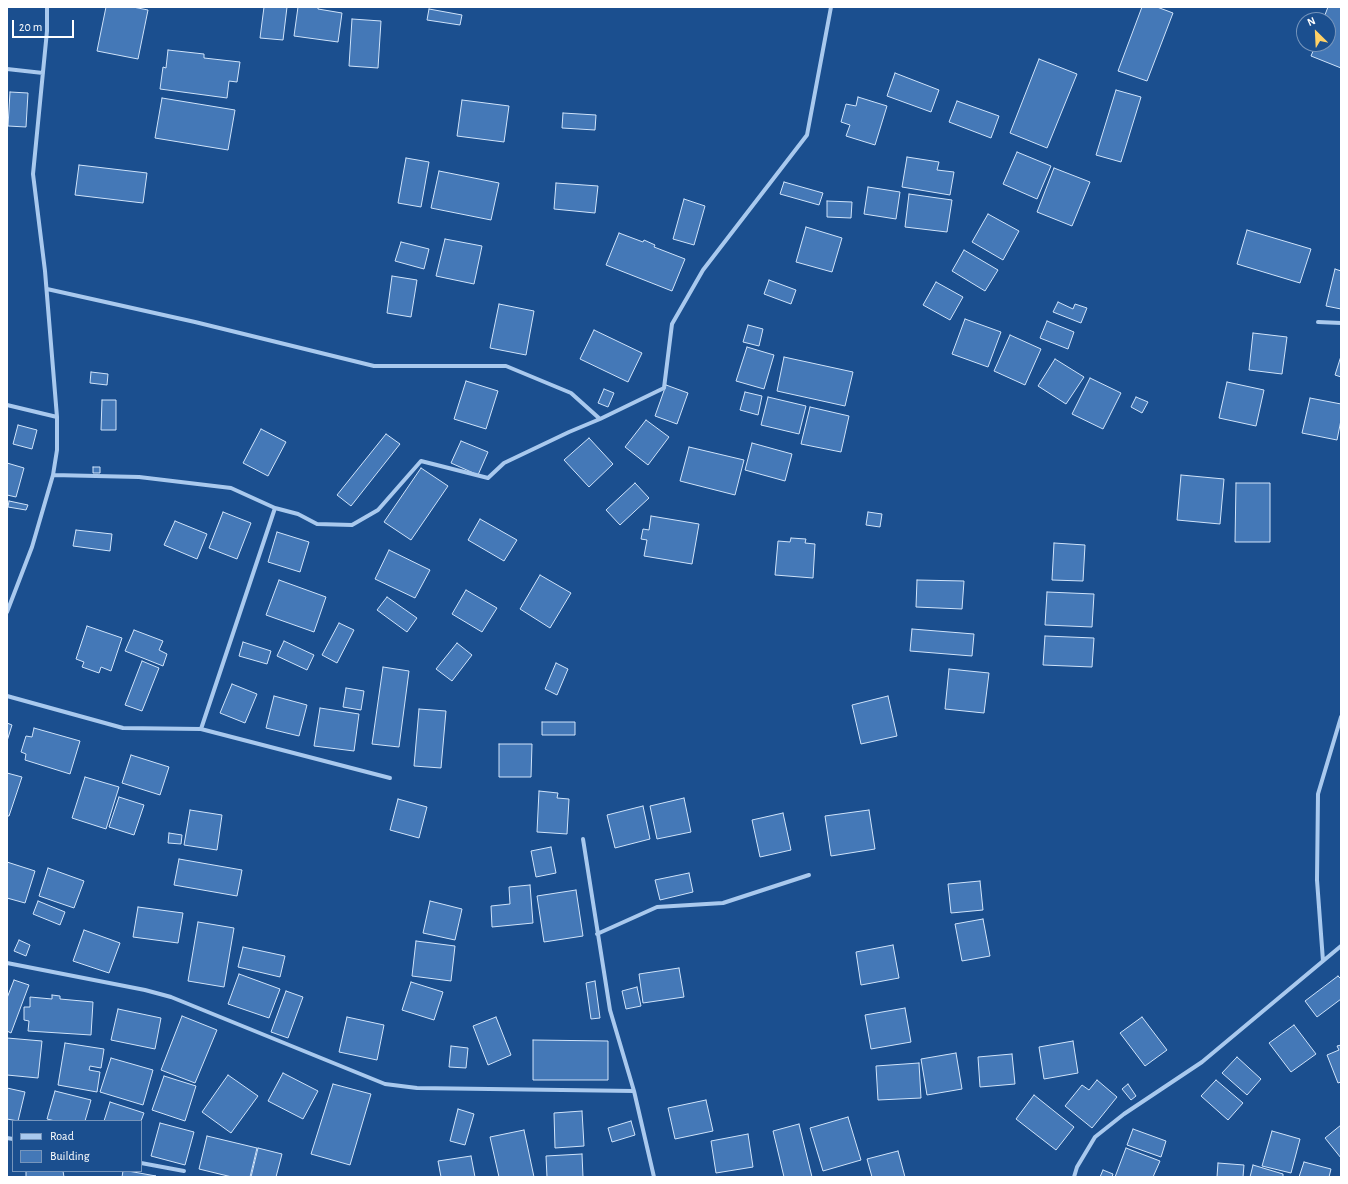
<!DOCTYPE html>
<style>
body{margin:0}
#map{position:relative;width:1348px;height:1184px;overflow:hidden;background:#1b4f8f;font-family:"Alegreya Sans",sans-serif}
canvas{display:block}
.frame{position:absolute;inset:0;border:8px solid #fff;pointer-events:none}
.legend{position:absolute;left:12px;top:1120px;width:130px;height:52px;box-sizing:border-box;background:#1b4f8f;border:1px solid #7695bc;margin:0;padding:5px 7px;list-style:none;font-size:12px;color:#fff}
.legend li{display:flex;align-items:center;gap:8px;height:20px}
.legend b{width:20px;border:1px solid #7695bc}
.north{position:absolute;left:1296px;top:12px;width:40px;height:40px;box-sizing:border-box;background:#1b4f8f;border:1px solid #7695bc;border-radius:50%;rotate:336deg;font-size:11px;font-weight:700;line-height:16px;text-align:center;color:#fff}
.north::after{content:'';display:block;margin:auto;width:14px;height:18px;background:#ffd166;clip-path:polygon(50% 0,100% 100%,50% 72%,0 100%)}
.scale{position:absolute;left:12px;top:20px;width:62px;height:18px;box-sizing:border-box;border:2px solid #fff;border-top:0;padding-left:5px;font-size:12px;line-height:14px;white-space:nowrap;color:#fff;-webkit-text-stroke:3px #1b4f8f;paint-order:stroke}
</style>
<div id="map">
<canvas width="1348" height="1184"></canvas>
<div class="frame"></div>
<ul class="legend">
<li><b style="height:5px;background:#a9c9ee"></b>Road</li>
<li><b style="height:11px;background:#4478b7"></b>Building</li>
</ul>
<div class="north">N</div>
<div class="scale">20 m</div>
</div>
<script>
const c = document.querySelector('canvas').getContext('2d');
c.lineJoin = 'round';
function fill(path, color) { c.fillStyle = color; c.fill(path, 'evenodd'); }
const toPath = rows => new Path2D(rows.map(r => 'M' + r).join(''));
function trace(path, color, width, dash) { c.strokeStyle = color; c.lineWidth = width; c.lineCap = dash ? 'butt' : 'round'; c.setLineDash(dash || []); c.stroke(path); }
const building = toPath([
 [106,7,133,7,148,10,138,59,97,51,106,7],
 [264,7,287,7,283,40,260,38,264,7],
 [298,7,318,7,318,9,342,13,338,42,294,36,298,7],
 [1142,7,1157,7,1173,13,1147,81,1118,71,1142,7],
 [1328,7,1341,7,1341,68,1311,56,1316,44,1328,44,1328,20,1323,20,1328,7],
 [429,9,462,15,460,25,427,20,429,9],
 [352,19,381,21,378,68,349,66,352,19],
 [168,50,204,54,204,58,240,62,237,82,229,81,227,98,160,89,163,67,166,68,168,50],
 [1039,59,1077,74,1047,148,1010,133,1039,59],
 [895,73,939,90,931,112,887,96,895,73],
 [1116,90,1141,97,1121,162,1096,155,1116,90],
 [10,92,28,93,26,127,8,126,10,92],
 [858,97,887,106,875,145,846,136,850,125,841,122,846,104,856,106,858,97],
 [162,98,235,110,228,150,155,138,162,98],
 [462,100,509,106,504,142,457,136,462,100],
 [957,101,999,116,991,138,949,122,957,101],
 [563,113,596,115,595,130,562,128,563,113],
 [1017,152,1051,166,1037,199,1003,184,1017,152],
 [907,157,939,162,937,170,954,172,950,195,902,187,907,157],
 [406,158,429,162,421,207,398,203,406,158],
 [79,165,147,173,143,203,75,195,79,165],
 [1054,168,1090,182,1072,226,1037,212,1054,168],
 [439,171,499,183,491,220,431,208,439,171],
 [784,182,823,193,819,205,780,194,784,182],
 [556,183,598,186,595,213,554,209,556,183],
 [868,187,900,192,896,219,864,214,868,187],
 [909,194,952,200,947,232,905,227,909,194],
 [684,199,705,206,694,245,673,239,684,199],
 [827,201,852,202,851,218,827,217,827,201],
 [988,214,1019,231,1003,260,972,242,988,214],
 [806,227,842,238,832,272,796,262,806,227],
 [1247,230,1311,249,1300,283,1237,264,1247,230],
 [619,233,643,242,644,240,655,245,654,247,685,259,672,291,606,265,619,233],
 [445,239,482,246,474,284,436,276,445,239],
 [401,242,429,249,424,269,395,261,401,242],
 [964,250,998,270,985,291,952,271,964,250],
 [1335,269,1341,271,1341,309,1326,306,1335,269],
 [392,276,417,280,411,317,387,313,392,276],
 [769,280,796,290,791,304,764,294,769,280],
 [936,282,963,297,950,320,923,305,936,282],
 [1058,302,1073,309,1075,304,1087,308,1081,323,1053,312,1058,302],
 [499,304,534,311,526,355,490,348,499,304],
 [965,319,1001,332,988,367,952,354,965,319],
 [1047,321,1074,332,1068,349,1040,338,1047,321],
 [748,325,763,329,759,346,743,342,748,325],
 [594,330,642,353,628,382,580,359,594,330],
 [1253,333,1287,337,1282,374,1249,370,1253,333],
 [1010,335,1041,349,1025,385,994,371,1010,335],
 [747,347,774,355,764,389,736,381,747,347],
 [1341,356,1341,377,1335,375,1341,356],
 [784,357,853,372,845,406,777,391,784,357],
 [1055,359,1084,377,1066,404,1038,386,1055,359],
 [91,372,108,374,107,385,90,383,91,372],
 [1090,378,1121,393,1103,429,1072,414,1090,378],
 [466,381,498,391,486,429,454,419,466,381],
 [1227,382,1264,390,1256,426,1219,418,1227,382],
 [666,385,688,393,677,424,655,416,666,385],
 [604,389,614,393,608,407,598,403,604,389],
 [745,392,762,396,758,415,740,410,745,392],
 [768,397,806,406,799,434,761,425,768,397],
 [1136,397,1148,402,1142,413,1131,407,1136,397],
 [1310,398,1341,404,1341,420,1337,440,1302,433,1310,398],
 [102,400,116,400,116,430,101,430,102,400],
 [810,407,849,416,841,452,801,444,810,407],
 [646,420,669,437,648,465,625,447,646,420],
 [18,425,37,430,32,449,13,444,18,425],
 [261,429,286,442,268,476,243,463,261,429],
 [386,434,400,444,351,506,337,495,386,434],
 [589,438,613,464,589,487,564,460,589,438],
 [461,441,488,452,478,475,451,463,461,441],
 [752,443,792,454,785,481,745,470,752,443],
 [689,447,744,460,735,495,680,481,689,447],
 [7,463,24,468,16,497,7,495,7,463],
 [93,467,100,467,100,473,93,473,93,467],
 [421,468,448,486,411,540,384,522,421,468],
 [1181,475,1224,479,1220,524,1177,520,1181,475],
 [635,483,649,498,620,525,606,510,635,483],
 [1236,483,1270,483,1270,542,1235,542,1236,483],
 [9,501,28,505,26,510,8,507,9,501],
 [223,512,251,523,237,559,209,548,223,512],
 [868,512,882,514,880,527,866,525,868,512],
 [651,516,699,524,692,564,644,556,647,540,641,539,643,529,649,530,651,516],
 [480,519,517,540,504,561,468,540,480,519],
 [175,521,207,534,197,559,164,545,175,521],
 [76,530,112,534,110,551,73,546,76,530],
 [277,532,309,542,300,572,268,562,277,532],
 [791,538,806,539,805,543,815,544,813,578,775,575,778,541,790,542,791,538],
 [1054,543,1085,545,1083,581,1052,580,1054,543],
 [389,550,430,570,415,598,375,579,389,550],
 [540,575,571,593,550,628,520,609,540,575],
 [279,580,326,597,314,632,266,615,279,580],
 [917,580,964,581,962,609,916,607,917,580],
 [466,590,497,608,482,632,452,614,466,590],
 [1047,592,1094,594,1092,627,1045,625,1047,592],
 [387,597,417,618,407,632,377,610,387,597],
 [339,623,354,630,337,663,322,655,339,623],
 [87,626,122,638,111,671,101,667,99,673,82,667,84,662,76,659,87,626],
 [912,629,974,634,972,656,910,651,912,629],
 [134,630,163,641,159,650,167,654,163,666,125,651,134,630],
 [1045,636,1094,638,1092,667,1043,665,1045,636],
 [284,641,314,655,307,670,277,656,284,641],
 [243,642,271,651,267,664,239,656,243,642],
 [457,643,472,655,452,681,436,669,457,643],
 [142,661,159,668,142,711,125,705,142,661],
 [556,663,568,669,557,695,545,689,556,663],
 [383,667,409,671,399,747,372,744,383,667],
 [949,669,989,673,984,713,945,709,949,669],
 [232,684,257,694,245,723,220,713,232,684],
 [346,688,364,691,361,710,343,707,346,688],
 [274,696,307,705,299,736,266,728,274,696],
 [888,696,897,736,861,744,852,705,888,696],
 [320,708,359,714,354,751,314,746,320,708],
 [419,709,446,711,441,768,414,766,419,709],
 [542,722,575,722,575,735,542,735,542,722],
 [7,723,12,725,7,741,7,723],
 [34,728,80,741,70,774,25,760,26,754,21,752,26,736,32,737,34,728],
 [499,744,532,744,531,777,499,777,499,744],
 [131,755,169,767,160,795,122,783,131,755],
 [7,773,22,777,9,816,7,816,7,773],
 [85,777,119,787,106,829,72,818,85,777],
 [539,791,558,793,557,798,569,799,567,834,537,832,539,791],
 [119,797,144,805,134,835,109,827,119,797],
 [684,798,691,832,657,839,650,806,684,798],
 [398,799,427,807,419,838,390,830,398,799],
 [643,806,650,839,615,848,607,815,643,806],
 [190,810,222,815,217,850,184,845,190,810],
 [869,810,875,849,831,856,825,816,869,810],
 [783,813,791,850,760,857,752,820,783,813],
 [169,833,182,835,181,844,168,843,169,833],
 [551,847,556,873,536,877,531,851,551,847],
 [179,859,242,870,237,896,174,885,179,859],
 [7,862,35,871,25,903,7,898,7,862],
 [48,868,84,881,74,908,39,896,48,868],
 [689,873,693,892,660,900,655,880,689,873],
 [980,881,983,910,951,913,948,884,980,881],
 [530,885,533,923,492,927,491,906,510,904,509,887,530,885],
 [576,890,583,936,544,942,537,896,576,890],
 [38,901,65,912,60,925,33,914,38,901],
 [430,901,462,909,455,940,423,933,430,901],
 [138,907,183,913,178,943,133,937,138,907],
 [983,919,990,956,962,961,955,924,983,919],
 [198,922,234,928,224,987,188,981,198,922],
 [84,930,120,943,109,973,73,961,84,930],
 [19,940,30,945,26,956,14,951,19,940],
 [416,941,455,946,451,981,412,976,416,941],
 [893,945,899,978,861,985,856,952,893,945],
 [243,947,285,956,280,977,238,967,243,947],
 [679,968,684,997,643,1003,639,974,679,968],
 [239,974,280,989,269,1018,228,1004,239,974],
 [1338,976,1341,979,1341,999,1317,1017,1305,1001,1338,976],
 [14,980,29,985,11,1033,7,1031,7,998,14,980],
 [595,981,600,1018,591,1019,586,983,595,981],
 [411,982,443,992,434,1020,402,1010,411,982],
 [637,987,641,1006,626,1009,622,991,637,987],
 [286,991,303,997,288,1038,271,1032,286,991],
 [52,995,60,996,60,999,93,1002,91,1035,28,1031,29,1021,24,1020,24,1007,30,1007,30,997,52,999,52,995],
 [905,1008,911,1042,871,1049,865,1015,905,1008],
 [118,1009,161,1018,155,1049,111,1040,118,1009],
 [182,1016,217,1030,195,1083,161,1070,182,1016],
 [347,1017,384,1025,377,1060,339,1052,347,1017],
 [496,1017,511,1055,488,1065,473,1026,496,1017],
 [1142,1017,1167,1050,1145,1066,1120,1033,1142,1017],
 [1294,1025,1316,1054,1291,1072,1269,1043,1294,1025],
 [7,1038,42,1041,38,1078,7,1075,7,1038],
 [533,1040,608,1041,608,1080,533,1080,533,1040],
 [1073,1041,1078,1073,1044,1079,1039,1047,1073,1041],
 [65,1043,104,1049,101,1068,90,1066,89,1070,100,1072,97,1092,58,1085,65,1043],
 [1341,1045,1341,1082,1338,1083,1327,1055,1339,1050,1337,1046,1341,1045],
 [451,1046,468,1048,466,1068,449,1067,451,1046],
 [956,1053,962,1089,927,1095,921,1059,956,1053],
 [1012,1054,1015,1084,980,1087,978,1057,1012,1054],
 [1237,1057,1261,1079,1247,1095,1222,1073,1237,1057],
 [111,1058,153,1070,143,1105,100,1092,111,1058],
 [919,1063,921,1098,878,1100,876,1066,919,1063],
 [283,1073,318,1091,303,1119,268,1101,283,1073],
 [228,1075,258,1096,231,1133,202,1112,228,1075],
 [164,1076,196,1086,185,1121,152,1110,164,1076],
 [1097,1080,1117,1097,1092,1128,1065,1106,1082,1085,1089,1090,1097,1080],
 [1216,1080,1243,1103,1228,1120,1201,1096,1216,1080],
 [333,1084,371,1094,350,1165,311,1154,333,1084],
 [1128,1084,1136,1096,1131,1100,1122,1089,1128,1084],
 [7,1088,25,1092,18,1121,7,1119,7,1088],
 [55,1091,91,1100,85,1121,55,1121,47,1119,55,1091],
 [1034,1095,1074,1127,1056,1150,1016,1119,1034,1095],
 [706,1100,713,1131,675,1139,668,1108,706,1100],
 [110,1102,144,1113,141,1121,104,1121,110,1102],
 [458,1109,474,1114,465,1145,450,1141,458,1109],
 [582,1111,584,1146,555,1148,554,1113,582,1111],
 [848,1117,861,1160,823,1171,810,1128,848,1117],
 [631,1121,635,1135,612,1142,608,1128,631,1121],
 [160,1123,194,1132,185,1165,151,1156,160,1123],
 [799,1124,812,1177,784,1177,773,1131,799,1124],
 [1341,1125,1341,1158,1325,1138,1341,1125],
 [1133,1129,1166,1141,1161,1157,1127,1145,1133,1129],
 [524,1130,534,1177,499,1177,490,1137,524,1130],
 [1272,1131,1300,1139,1291,1173,1262,1166,1272,1131],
 [748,1134,753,1167,716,1173,711,1141,748,1134],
 [207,1136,257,1148,250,1177,232,1177,199,1169,207,1136],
 [258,1148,282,1154,276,1177,251,1177,258,1148],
 [1126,1148,1160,1161,1153,1177,1115,1177,1126,1148],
 [898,1151,905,1177,872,1177,867,1159,898,1151],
 [582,1154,583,1177,547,1177,546,1156,582,1154],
 [471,1156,475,1177,441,1177,438,1161,471,1156],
 [1304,1162,1331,1169,1329,1177,1299,1177,1304,1162],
 [1218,1163,1244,1165,1243,1177,1217,1177,1218,1163],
 [1253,1165,1283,1174,1283,1177,1250,1177,1253,1165],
 [1103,1170,1113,1174,1112,1177,1100,1177,1103,1170],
 [26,1171,63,1171,64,1177,26,1177,26,1171],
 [123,1171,128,1171,156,1176,122,1177,123,1171]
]);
fill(building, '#4478b7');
trace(building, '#cfe3fa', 1);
trace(toPath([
 [7,69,43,73],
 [47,289,195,322,374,366,506,366,571,393,600,419],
 [1318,322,1341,323],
 [7,405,57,417],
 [53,475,139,477,231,488,275,508,298,514,317,524,352,525,378,510,421,461,488,478,504,463,569,432,600,419,664,388,672,324,703,270,807,135,831,7],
 [7,612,32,547,53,475,57,450,57,417,45,271,33,174,47,31,47,7],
 [7,696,123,728,201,729,275,508],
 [201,729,390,778],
 [583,839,610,1010,634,1091,654,1177],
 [597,934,657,907,723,903,809,875],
 [1323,961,1317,880,1318,794,1341,717],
 [7,963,145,990,171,997,385,1084,417,1088,634,1091],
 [7,1138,13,1139],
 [141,1163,184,1171],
 [1074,1177,1077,1167,1095,1137,1124,1114,1202,1062,1341,946]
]), '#a9c9ee', 4);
</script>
